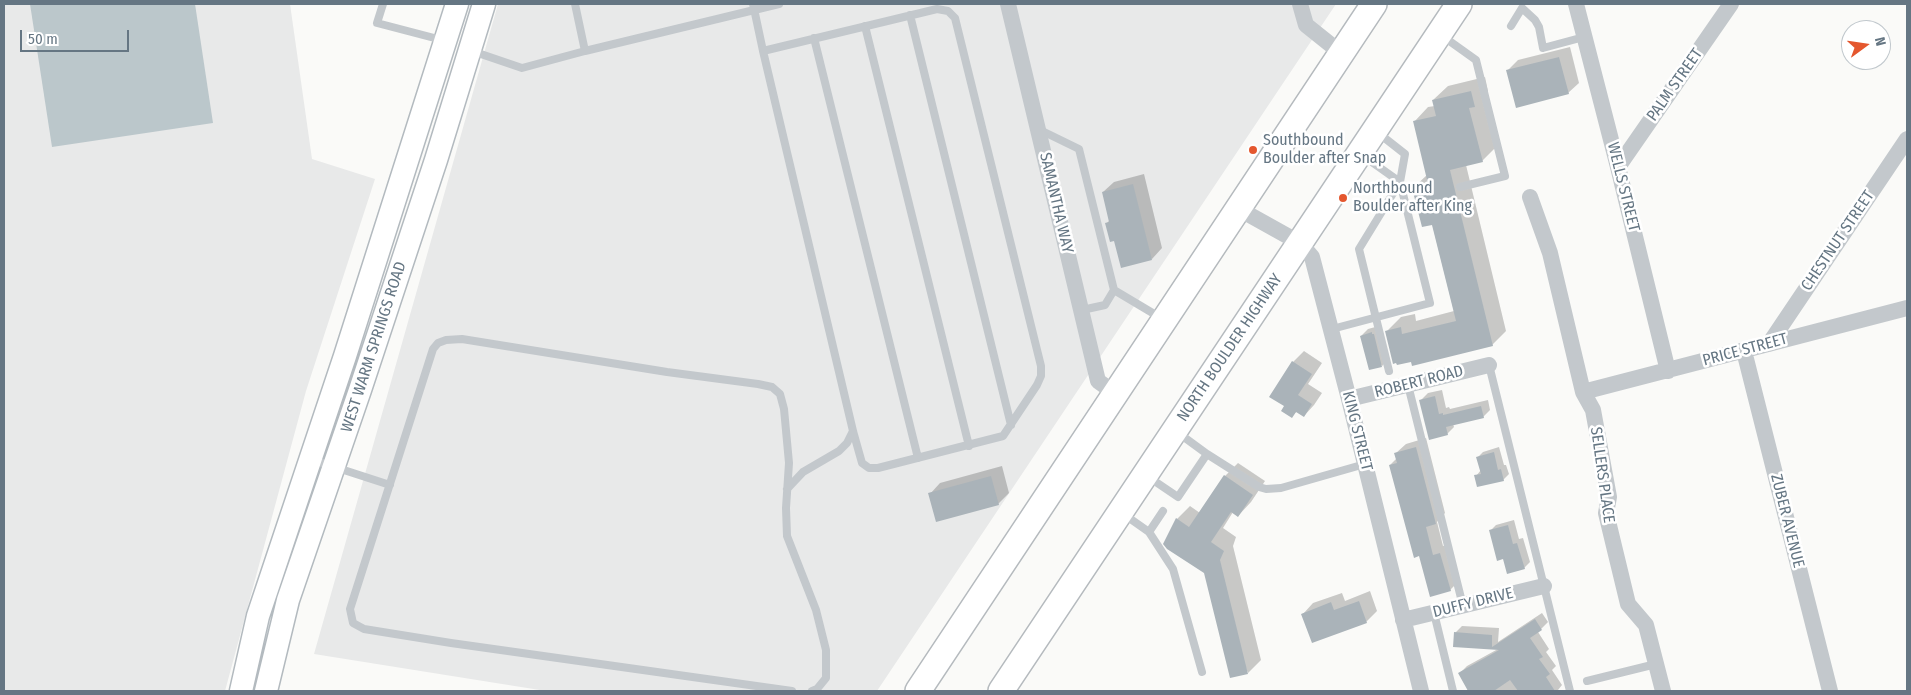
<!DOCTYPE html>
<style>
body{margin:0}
#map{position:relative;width:1911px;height:695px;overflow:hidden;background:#fafaf8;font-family:"Fira Sans Condensed",sans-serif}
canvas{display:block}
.frame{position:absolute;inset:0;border:5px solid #657683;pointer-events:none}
.north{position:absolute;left:1841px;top:20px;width:50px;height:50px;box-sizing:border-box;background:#fff;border:1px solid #c1c8cd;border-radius:50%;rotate:76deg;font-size:14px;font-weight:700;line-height:20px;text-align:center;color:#657683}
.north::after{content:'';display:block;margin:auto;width:18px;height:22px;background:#e4572e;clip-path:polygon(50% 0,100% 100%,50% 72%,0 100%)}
.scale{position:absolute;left:20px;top:30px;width:109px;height:22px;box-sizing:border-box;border:2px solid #657683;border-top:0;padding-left:6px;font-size:15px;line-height:18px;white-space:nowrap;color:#657683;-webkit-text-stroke:4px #fff;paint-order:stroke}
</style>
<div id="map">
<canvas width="1911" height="695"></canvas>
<div class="frame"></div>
<div class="north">N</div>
<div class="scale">50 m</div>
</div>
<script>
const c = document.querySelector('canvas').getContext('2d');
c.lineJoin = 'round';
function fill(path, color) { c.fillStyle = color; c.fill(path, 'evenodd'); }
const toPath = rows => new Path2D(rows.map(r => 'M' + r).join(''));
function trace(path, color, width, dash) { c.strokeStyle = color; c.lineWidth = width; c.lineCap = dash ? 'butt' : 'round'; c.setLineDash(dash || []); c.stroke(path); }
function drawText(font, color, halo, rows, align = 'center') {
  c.font = font + ' "Fira Sans Condensed",sans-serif'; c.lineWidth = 5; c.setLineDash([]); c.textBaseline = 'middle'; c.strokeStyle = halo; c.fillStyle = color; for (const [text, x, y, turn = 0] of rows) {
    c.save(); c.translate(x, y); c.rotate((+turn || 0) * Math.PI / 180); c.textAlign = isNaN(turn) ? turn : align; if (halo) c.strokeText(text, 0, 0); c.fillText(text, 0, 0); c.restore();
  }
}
fill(toPath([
 [4,4,290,4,312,159,375,179,306,391,225,691,4,691],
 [498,4,1336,4,877,691,546,691,314,654]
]), '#e8e9e9');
fill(toPath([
 [30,4,195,4,213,123,52,147]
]), '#bbc7cb');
fill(toPath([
 [1570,47,1579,83,1568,93,1507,71,1518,60],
 [1485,77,1488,91,1484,96,1496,147,1482,161,1466,165,1506,331,1492,345,1412,361,1386,332,1401,317,1415,314,1416,321,1454,311,1432,223,1413,188,1427,175,1414,122,1428,107,1435,106,1433,100,1448,86],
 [1144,174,1162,248,1152,259,1115,239,1106,224,1110,220,1103,192,1114,182],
 [1379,326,1389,359,1382,366,1361,336,1368,329],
 [1304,351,1322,363,1308,384,1322,393,1314,405,1304,416,1297,411,1292,416,1286,406,1271,396,1293,362],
 [1442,390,1446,408,1449,407,1450,409,1488,400,1490,410,1483,417,1453,424,1454,427,1447,434,1421,400,1428,393],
 [1426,438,1445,513,1437,522,1443,546,1450,544,1460,580,1450,590,1420,555,1390,465,1397,458,1396,453,1406,444],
 [1499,447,1504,465,1506,465,1509,474,1503,480,1476,476,1481,470,1478,457,1483,452],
 [1238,463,1265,481,1251,502,1238,516,1233,512,1223,528,1236,537,1233,546,1261,660,1248,673,1205,572,1177,519,1190,506,1200,513,1225,476],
 [1002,466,1009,493,998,504,930,494,940,483],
 [1514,520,1519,539,1523,538,1530,562,1524,568,1504,557,1490,531,1496,525],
 [1370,591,1377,611,1366,622,1303,614,1313,603,1342,593,1345,601],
 [1542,613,1548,622,1538,632,1549,649,1546,652,1556,666,1552,670,1562,685,1558,690,1558,691,1527,691,1526,690,1524,691,1470,691,1460,673,1467,666,1498,649,1454,646,1455,633,1462,626,1499,628,1498,642]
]), '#0003');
fill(toPath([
 [1559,57,1569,94,1516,108,1506,70],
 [1471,91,1475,107,1469,108,1483,162,1450,170,1493,346,1412,366,1411,362,1397,365,1396,363,1393,364,1385,331,1401,327,1402,334,1456,321,1432,225,1422,227,1412,188,1428,184,1413,121,1436,116,1432,100],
 [1133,184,1152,260,1121,268,1114,241,1110,242,1105,223,1109,222,1102,192],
 [1372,332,1372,334,1374,334,1382,367,1369,370,1360,336],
 [1292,361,1312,374,1298,395,1312,404,1304,417,1296,412,1292,418,1281,411,1284,406,1269,397],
 [1435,396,1439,414,1443,413,1443,415,1481,406,1484,418,1446,427,1448,435,1429,440,1419,400],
 [1416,447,1436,524,1426,527,1433,555,1440,553,1451,591,1430,597,1419,556,1414,558,1389,465,1397,463,1394,453],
 [1494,452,1498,470,1501,469,1504,481,1477,487,1474,475,1481,474,1476,457],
 [1224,475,1253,495,1238,517,1231,512,1211,542,1224,551,1220,560,1248,674,1230,678,1204,573,1167,549,1163,544,1176,518,1189,527],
 [991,476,999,505,936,522,928,493],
 [1508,525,1513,544,1517,543,1525,569,1507,574,1503,559,1497,561,1489,530],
 [1359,601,1367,623,1312,643,1301,614,1331,602,1334,610],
 [1535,619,1542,630,1530,638,1543,657,1539,659,1550,674,1546,677,1555,691,1518,691,1510,680,1494,691,1468,691,1458,673,1499,650,1453,647,1454,632,1492,635,1492,647]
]), '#aab3b9');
const secondary = toPath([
 [241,691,258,616,345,356,457,4],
 [266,691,288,600,360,390,436,160,484,4]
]);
const primary = toPath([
 [918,691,1374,4],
 [1001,691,1459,4]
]);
trace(secondary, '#b3babf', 25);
trace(primary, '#b5babe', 28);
trace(toPath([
 [383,4,377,23,442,40],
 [753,4,763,51,853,431,862,463,869,468,878,468,1003,436,1037,385,1041,376,1041,366,955,18,948,11,937,9,763,51],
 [910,15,1011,425],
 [865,26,969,446],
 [1511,26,1522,8,1535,20,1539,27,1543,48,1584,37],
 [1441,35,1476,60,1505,176,1460,187],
 [814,38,918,458],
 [472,51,522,68,585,51,575,4],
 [585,51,779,4],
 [1038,129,1079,149,1114,290,1161,318],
 [1377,132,1405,154,1400,182,1359,249,1389,371],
 [1082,310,1105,305,1114,290],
 [1332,329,1430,303,1400,182,1362,155],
 [1489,365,1570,691],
 [1408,385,1463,606],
 [1207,454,1259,487,1266,489,1281,488,1365,464],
 [313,460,390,485],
 [1147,476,1178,497,1207,454,1177,432],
 [787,489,803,472,839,451,847,443,853,431],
 [1122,513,1149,532,1163,511],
 [1149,532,1173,569,1202,672],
 [1434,613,1453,691],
 [1587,681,1656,664],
 [792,691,451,643,364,629,353,623,350,609,433,349,438,343,446,340,462,339,667,372,758,384,772,387,780,394,784,409,789,463,786,508,787,536,816,610,826,650,826,678,817,689,812,691]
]), '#c3c8cc', 8);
trace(toPath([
 [1008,4,1098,381,1116,394],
 [1300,4,1306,25,1341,53],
 [1576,4,1618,167,1668,371],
 [1618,167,1731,4],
 [1530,197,1550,253,1583,392,1593,410,1609,497,1606,513,1628,604,1646,625,1663,691],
 [1239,209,1300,243,1312,257,1349,399,1421,691],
 [1769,344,1907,139],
 [1744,351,1830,691],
 [1583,392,1907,308],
 [1349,399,1489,365],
 [1403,620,1544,586]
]), '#c3c8cc', 16);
trace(secondary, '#fff', 22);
trace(primary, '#fff', 25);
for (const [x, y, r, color] of [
 [1253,150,5,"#e4572e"],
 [1343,198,5,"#e4572e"]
]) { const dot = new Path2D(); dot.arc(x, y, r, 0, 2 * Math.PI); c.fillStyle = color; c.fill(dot); trace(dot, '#fff', 2); }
drawText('16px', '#657683', '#fff', [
 ["PALM STREET",1675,85,-55],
 ["WELLS STREET",1623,187,76],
 ["SAMANTHA WAY",1056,203,77],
 ["CHESTNUT STREET",1838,241,-56],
 ["WEST WARM SPRINGS ROAD",374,347,-72],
 ["NORTH BOULDER HIGHWAY",1230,348,-56],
 ["PRICE STREET",1745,350,-15],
 ["ROBERT ROAD",1419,382,-14],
 ["KING STREET",1357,431,76],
 ["SELLERS PLACE",1602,475,82],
 ["ZUBER AVENUE",1787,521,76],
 ["DUFFY DRIVE",1473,603,-14]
]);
drawText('16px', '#657683', '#fff', [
 ["Southbound",1263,141],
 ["Boulder after Snap",1263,159],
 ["Northbound",1353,189],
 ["Boulder after King",1353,207]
], 'left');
</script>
